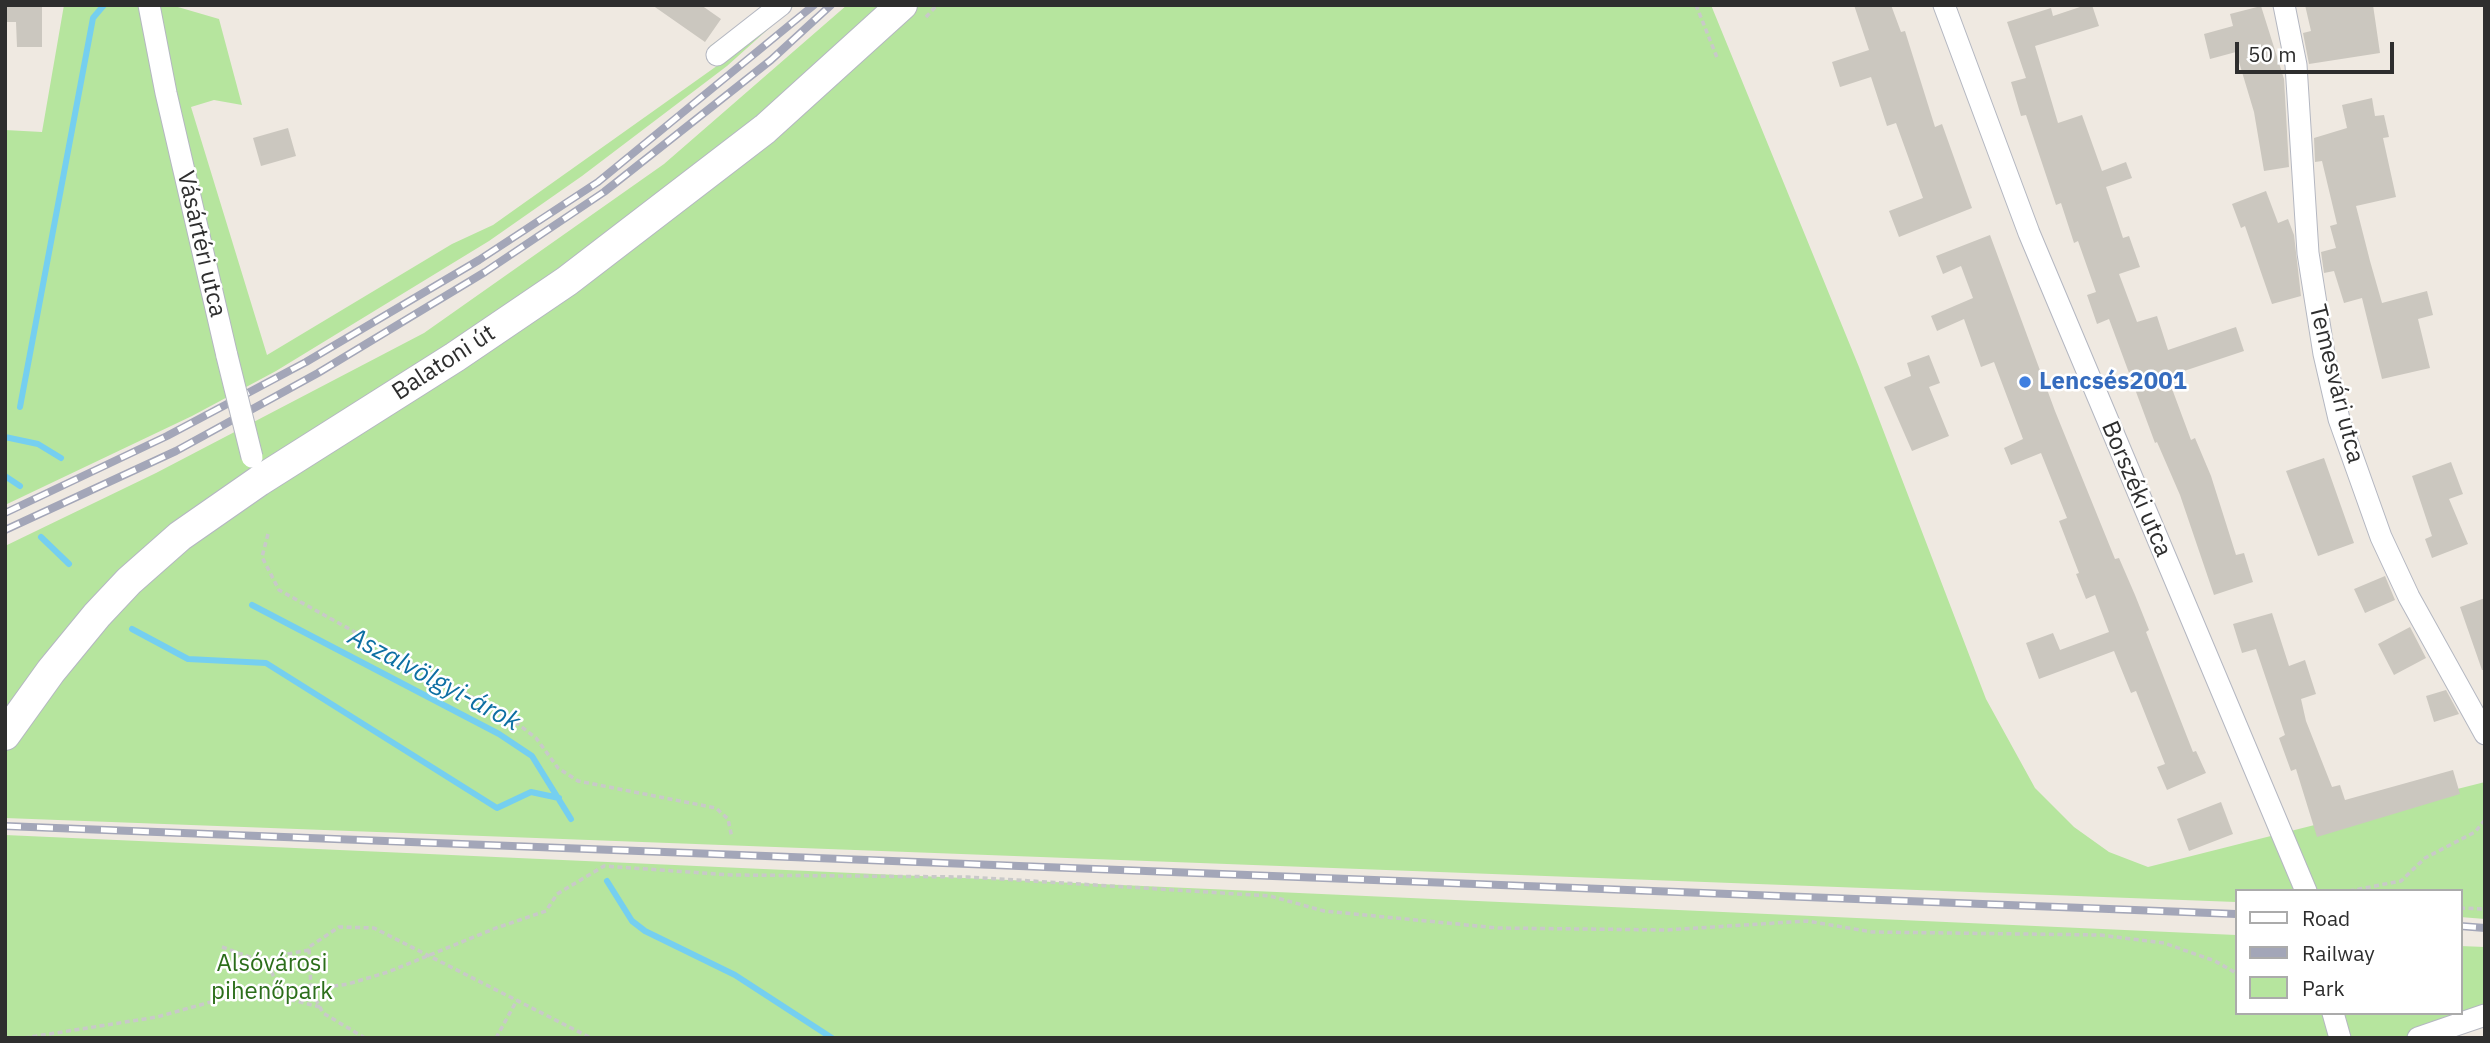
<!DOCTYPE html>
<meta charset="utf-8">
<style>
body{margin:0}
#map{position:relative;width:2490px;height:1043px;overflow:hidden;background:#efe9e1;font-family:"IBM Plex Sans",sans-serif}
canvas{display:block}
.frame{position:absolute;inset:0;border:7px solid #2e2e2e;pointer-events:none}
.legend{position:absolute;left:2235px;top:889px;width:228px;height:126px;box-sizing:border-box;background:#fff;border:2px solid #ababab;margin:0;padding:9px 12px;list-style:none;font-size:21px;color:#2e2e2e}
.legend li{display:flex;align-items:center;gap:14px;height:35px}
.legend b{width:35px;border:2px solid #ababab}
.scale{position:absolute;left:2235px;top:42px;width:159px;height:32px;box-sizing:border-box;border:4px solid #2e2e2e;border-top:0;padding-left:9px;font-size:21px;line-height:24px;white-space:nowrap;color:#2e2e2e;-webkit-text-stroke:5px #fff;paint-order:stroke}
</style>
<div id="map">
<canvas width="2490" height="1043"></canvas>
<div class="frame"></div>
<ul class="legend">
<li><b style="height:9px;background:#fff"></b>Road</li>
<li><b style="height:9px;background:#a3a6b8"></b>Railway</li>
<li><b style="height:19px;background:#b6e59e"></b>Park</li>
</ul>
<div class="scale">50 m</div>
</div>
<script>
const c = document.querySelector('canvas').getContext('2d');
c.lineJoin = 'round';
function fill(path, color) { c.fillStyle = color; c.fill(path, 'evenodd'); }
const toPath = rows => new Path2D(rows.map(r => 'M' + r).join(''));
function trace(path, color, width, dash) { c.strokeStyle = color; c.lineWidth = width; c.lineCap = dash ? 'butt' : 'round'; c.setLineDash(dash || []); c.stroke(path); }
function drawText(font, color, halo, rows, align = 'center') {
  c.font = font + ' "IBM Plex Sans",sans-serif'; c.lineWidth = 5; c.setLineDash([]); c.textBaseline = 'middle'; c.strokeStyle = halo; c.fillStyle = color; for (const [text, x, y, turn = 0] of rows) {
    c.save(); c.translate(x, y); c.rotate((+turn || 0) * Math.PI / 180); c.textAlign = isNaN(turn) ? turn : align; if (halo) c.strokeText(text, 0, 0); c.fillText(text, 0, 0); c.restore();
  }
}
fill(toPath([
 [64,5,171,5,219,19,242,105,214,100,191,107,267,355,452,244,493,225,721,63,710,53,710,46,767,5,795,5,727,66,582,176,489,241,276,371,192,416,5,505,5,130,42,132],
 [847,5,1711,5,1859,367,1986,699,2035,788,2074,827,2109,852,2148,867,2485,782,2485,919,2460,917,2460,891,2236,891,2236,902,5,818,5,546,156,473,424,333,664,164],
 [5,835,2236,935,2236,1013,2460,1013,2460,946,2485,947,2485,1027,2448,1038,5,1038]
]), '#b6e59e');
trace(toPath([
 [20,407,93,18,104,5],
 [5,437,38,444,61,458],
 [5,476,20,486],
 [41,537,69,564],
 [252,605,499,734,532,756,571,819],
 [132,629,188,659,266,663,497,808,531,792,559,798],
 [607,881,632,921,645,931,735,975,832,1038]
]), '#75cff0', 6);
fill(toPath([
 [5,5,42,5,42,47,17,47,16,22,5,22],
 [652,5,701,5,721,19,705,42],
 [1854,5,1891,5,1901,32,1905,31,1935,127,1942,124,1972,208,1899,237,1889,211,1923,198,1896,123,1887,126,1871,77,1840,87,1832,62,1869,50],
 [2086,5,2092,5,2099,26,2035,46,2058,123,2082,115,2102,171,2126,162,2132,178,2106,187,2123,238,2129,236,2140,267,2119,274,2137,322,2157,316,2168,350,2236,327,2244,351,2172,375,2175,384,2171,386,2191,440,2195,438,2211,476,2236,555,2244,553,2253,582,2214,595,2180,495,2157,442,2155,443,2109,319,2097,324,2087,295,2096,292,2078,241,2074,243,2061,203,2056,205,2026,115,2021,116,2011,82,2026,78,2007,22,2051,8,2053,16],
 [2305,5,2373,5,2380,53,2309,64,2303,33,2311,31],
 [2261,6,2284,79,2289,167,2264,171,2254,112,2236,52,2210,59,2204,34,2233,26,2230,14],
 [2372,98,2375,116,2384,115,2389,137,2383,138,2396,197,2356,206,2370,261,2382,303,2427,291,2433,315,2418,319,2430,368,2382,379,2362,298,2344,303,2334,271,2324,273,2321,252,2336,248,2330,226,2337,224,2322,161,2315,162,2314,138,2347,128,2342,105],
 [288,128,296,156,261,166,253,138],
 [2266,191,2278,223,2288,219,2294,235,2301,296,2272,304,2245,226,2241,228,2232,204],
 [1990,235,2055,411,2115,559,2119,558,2135,595,2149,630,2146,632,2193,752,2196,751,2206,773,2167,790,2157,767,2165,764,2136,691,2131,693,2114,651,2039,679,2026,643,2053,633,2060,650,2109,632,2095,595,2086,599,2076,574,2079,573,2059,521,2067,518,2041,453,2011,465,2004,448,2023,439,1994,362,1981,367,1964,319,1937,331,1931,316,1973,298,1961,266,1943,274,1936,256],
 [1929,355,1940,383,1929,387,1949,436,1912,451,1884,387,1911,376,1907,363],
 [2324,458,2354,543,2318,556,2286,471],
 [2451,462,2463,494,2449,499,2468,544,2432,558,2425,539,2432,536,2412,476],
 [2385,576,2395,600,2365,613,2354,589],
 [2485,598,2485,670,2482,670,2460,607],
 [2272,613,2289,666,2305,660,2316,694,2301,699,2306,721,2332,787,2340,785,2345,800,2453,770,2460,794,2317,837,2296,769,2291,771,2279,738,2285,735,2256,649,2242,653,2233,624],
 [2410,627,2426,658,2394,675,2378,644],
 [2446,690,2459,714,2434,722,2426,696],
 [2221,802,2233,834,2189,851,2177,819]
]), '#cbc7bf');
const street = toPath([
 [149,5,166,93,227,356],
 [1944,5,2029,233,2306,891],
 [2284,5,2296,65,2308,253,2324,354,2339,419,2381,537,2409,597,2485,734],
 [717,55,781,5],
 [2333,1013,2340,1038],
 [2418,1038,2485,1015]
]);
const secondary = toPath([
 [5,735,51,671,97,615,129,581,180,536,259,481,455,357,567,281,765,129,902,5]
]);
trace(street, '#b4b7c1', 23);
trace(secondary, '#b4b7c1', 32);
trace(toPath([
 [1696,5,1718,60],
 [926,17,937,5],
 [268,534,262,557,279,590,510,718,536,738,558,768,578,781,716,808,728,819,732,838],
 [2349,891,2401,881,2425,858,2475,832,2485,820],
 [2460,908,2485,909],
 [222,947,269,964],
 [309,950,288,954,269,964,276,984,292,1000,320,1007],
 [24,1038,157,1017,243,993,306,990,348,984,388,972,496,928,546,911,557,894,604,866,731,875,968,877,1270,896,1324,911,1498,928,1666,930,1807,921,1872,932,2100,935,2164,943,2215,961,2236,973],
 [365,1038,323,1013,311,990,309,947,339,927,374,928,591,1038],
 [496,1038,517,1000]
]), '#c9c9c9', 3.5, [5, 3.5]);
trace(street, '#fff', 21);
trace(secondary, '#fff', 30);
const rail = toPath([
 [5,513,167,436,306,362,479,260,598,182,814,5],
 [5,530,176,451,318,373,485,272,604,192,771,60,831,5],
 [5,826,2236,914],
 [2460,926,2485,928]
]);
trace(rail, '#a3a6b8', 8);
trace(rail, '#fff', 5, [16]);
const streetBridge = toPath([
 [227,356,252,457]
]);
trace(streetBridge, '#b4b7c1', 23, []);
trace(streetBridge, '#fff', 21);
for (const [x, y, r, color] of [
 [2025,382,7,"#3f7fe0"]
]) { const dot = new Path2D(); dot.arc(x, y, r, 0, 2 * Math.PI); c.fillStyle = color; c.fill(dot); trace(dot, '#fff', 2.5); }
drawText('24px', '#2e2e2e', '#fff', [
 ["Vásártéri utca",201,244,77],
 ["Balatoni út",444,363,-33],
 ["Temesvári utca",2336,384,76],
 ["Borszéki utca",2136,489,67]
]);
drawText('bold 24px', '#366cbe', '#fff', [
 ["Lencsés2001",2039,382]
], 'left');
drawText('24px', '#2c6e1b', '#fff', [
 ["Alsóvárosi",272,964],
 ["pihenőpark",272,992]
]);
drawText('italic 26px', '#0d6fa3', '#fff', [
 ["Aszalvölgyi-árok",434,680,28]
]);
</script>
